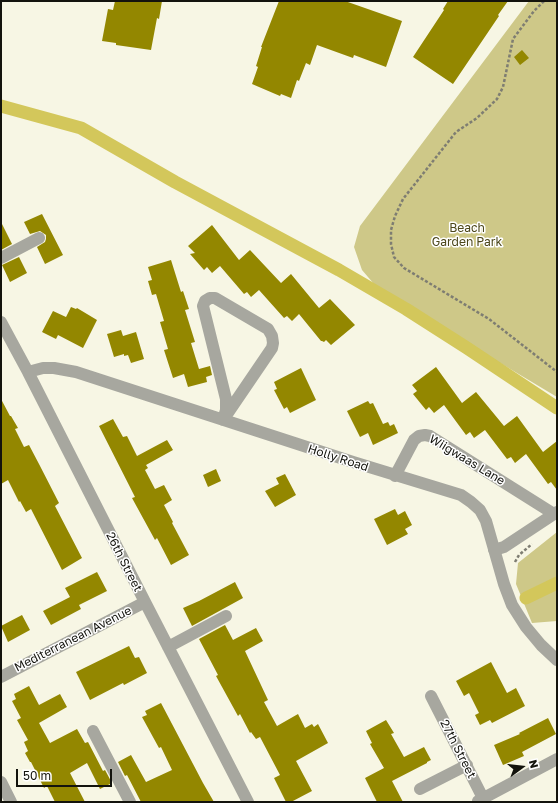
<!DOCTYPE html>
<style>
body{margin:0}
#map{position:relative;width:558px;height:803px;overflow:hidden;background:#f7f6e4;font-family:"Golos Text",sans-serif}
canvas{display:block}
.frame{position:absolute;inset:0;border:2px solid #13130d;pointer-events:none}
.north{position:absolute;left:502px;top:747px;width:40px;height:40px;-webkit-text-stroke:3px #fff;paint-order:stroke;rotate:75deg;font-size:11px;font-weight:700;line-height:16px;text-align:center;color:#13130d}
.north::after{content:'';display:block;margin:auto;width:14px;height:18px;background:#13130d;clip-path:polygon(50% 0,100% 100%,50% 72%,0 100%)}
.scale{position:absolute;left:16px;top:769px;width:96px;height:18px;box-sizing:border-box;border:2px solid #13130d;border-top:0;padding-left:5px;font-size:12px;line-height:14px;white-space:nowrap;color:#13130d;-webkit-text-stroke:3px #fff;paint-order:stroke}
</style>
<div id="map">
<canvas width="558" height="803"></canvas>
<div class="frame"></div>
<div class="north">N</div>
<div class="scale">50 m</div>
</div>
<script>
const c = document.querySelector('canvas').getContext('2d');
c.lineJoin = 'round';
function fill(path, color) { c.fillStyle = color; c.fill(path, 'evenodd'); }
const toPath = rows => new Path2D(rows.map(r => 'M' + r).join(''));
function trace(path, color, width, dash) { c.strokeStyle = color; c.lineWidth = width; c.lineCap = dash ? 'butt' : 'round'; c.setLineDash(dash || []); c.stroke(path); }
function drawText(font, color, halo, rows, align = 'center') {
  c.font = font + ' "Golos Text",sans-serif'; c.lineWidth = 3; c.setLineDash([]); c.textBaseline = 'middle'; c.strokeStyle = halo; c.fillStyle = color; for (const [text, x, y, turn = 0] of rows) {
    c.save(); c.translate(x, y); c.rotate((+turn || 0) * Math.PI / 180); c.textAlign = isNaN(turn) ? turn : align; if (halo) c.strokeText(text, 0, 0); c.fillText(text, 0, 0); c.restore();
  }
}
fill(toPath([
 [529,1,557,1,557,397,380,291,362,270,354,247,360,226],
 [557,532,557,621,532,623,516,584,518,563]
]), '#cec888');
trace(toPath([
 [1,106,81,128,175,182,339,270,406,309,467,348,557,408],
 [526,598,557,583]
]), '#d3c75b', 13);
fill(toPath([
 [115,1,162,1,159,19,157,18,151,50,116,45,116,43,102,41,108,9,113,10],
 [279,1,345,1,402,21,386,67,354,55,353,58,317,45,310,65,306,63,299,81,297,80,291,98,281,94,280,96,252,84,258,67,256,66,262,47,261,47],
 [448,1,508,1,498,15,499,16,453,84,413,57,444,10,443,9],
 [522,50,529,58,520,65,514,57],
 [42,214,63,255,45,264,37,247,45,242,46,239,46,235,40,231,30,234,24,222],
 [1,222,12,244,1,250],
 [212,225,239,260,250,250,281,283,291,274,319,308,330,299,355,325,331,345,326,340,324,342,322,341,321,341,299,314,292,321,287,316,284,318,259,290,251,297,247,292,244,294,220,266,212,273,207,267,204,270,190,254,195,253,188,246],
 [19,257,27,273,10,282,2,265],
 [171,260,181,292,183,291,189,309,185,310,195,342,191,343,199,369,210,366,212,375,206,377,207,382,188,387,184,374,173,378,164,350,168,349,160,322,164,321,156,294,152,295,148,281,152,280,148,267],
 [71,307,76,309,77,308,97,320,83,348,58,335,56,339,42,332,53,311,66,317],
 [121,330,123,336,136,332,144,359,131,363,128,355,124,356,124,354,114,357,107,334],
 [436,367,462,403,476,392,504,426,517,416,543,452,557,441,557,490,551,482,548,484,526,454,515,463,511,457,507,459,485,430,474,438,470,432,466,435,444,405,434,413,429,407,426,410,413,394,417,391,412,385],
 [301,368,316,400,290,413,287,407,284,409,274,390,277,389,274,382],
 [1,399,10,416,11,416,18,428,15,429,24,447,29,445,39,464,59,503,55,506,82,558,62,570,31,509,26,512,20,501,19,502,8,480,1,484],
 [368,401,370,404,373,403,383,424,388,422,390,426,394,424,398,433,373,445,368,433,360,437,347,411],
 [113,419,123,437,127,436,137,456,167,440,173,450,146,465,148,468,145,470,155,489,164,485,172,500,164,505,173,522,172,523,189,555,171,565,157,538,155,540,132,498,135,497,99,426],
 [216,469,221,481,208,487,203,475],
 [285,474,296,495,275,507,265,491,279,484,276,478],
 [395,509,398,515,405,511,412,525,405,529,408,534,387,545,374,519],
 [97,572,107,591,79,605,81,609,51,625,43,611,70,597,65,588],
 [235,582,243,598,192,626,183,608,199,601],
 [22,615,30,630,8,642,1,626],
 [225,625,233,640,256,628,263,641,245,651,268,700,264,702,277,726,298,714,305,728,312,724,314,727,318,724,328,743,296,761,312,791,291,802,286,802,274,778,280,775,260,737,256,739,251,732,250,733,240,714,238,716,216,676,218,675,199,639],
 [129,646,135,658,139,657,147,673,124,685,123,683,90,700,76,672],
 [491,662,507,693,516,688,525,706,492,723,490,720,480,725,475,715,479,713,469,693,464,696,456,681],
 [29,686,39,705,60,694,67,707,39,723,50,743,77,729,85,743,88,742,103,771,105,770,112,783,100,789,87,763,70,773,85,802,55,802,47,786,44,788,31,762,30,762,25,753,28,751,24,742,28,740,17,720,21,718,12,701,16,699,14,694],
 [161,703,203,783,214,802,141,802,127,775,125,776,118,762,131,755,146,782,172,770,161,747,159,748,142,717,147,715,145,711],
 [548,718,556,734,522,752,524,756,503,765,494,745,520,734,519,733],
 [386,720,394,733,391,734,404,757,424,747,431,760,427,762,427,763,392,781,403,802,377,802,365,778,384,768,370,744,372,743,366,731]
]), '#938700');
trace(toPath([
 [544,1,534,11,513,39,503,87,497,99,477,118,456,132,403,199,395,216,391,230,391,244,394,257,404,268,489,319,557,372],
 [515,562,519,555,532,544]
]), '#7e7d72', 2.5, [3, 2]);
trace(toPath([
 [1,258,39,238],
 [210,298,215,298,268,329,272,336,273,343,272,348,223,420,226,410,226,399,203,306,205,301,210,298],
 [1,322,28,372,145,602,248,802],
 [28,372,43,368,54,368,76,372,353,462,461,495,471,502,480,510,486,521,504,584,512,605,526,627,541,645,557,660],
 [395,476,414,440,419,436,425,435,430,436,554,514],
 [494,550,504,547,557,512],
 [168,647,226,616],
 [1,677,145,602],
 [431,696,485,802],
 [93,731,130,802],
 [1,782,11,802],
 [420,789,467,765],
 [478,801,557,759]
]), '#a7a79f', 12);
drawText('12px', '#4c471a', '#fff', [
 ["Beach",467,228],
 ["Garden Park",467,242]
]);
drawText('12px', '#13130d', '#fff', [
 ["Holly Road",338,458,18],
 ["Wiigwaas Lane",467,460,31],
 ["26th Street",124,562,63],
 ["Mediterranean Avenue",73,639,-27],
 ["27th Street",458,749,63]
]);
</script>
